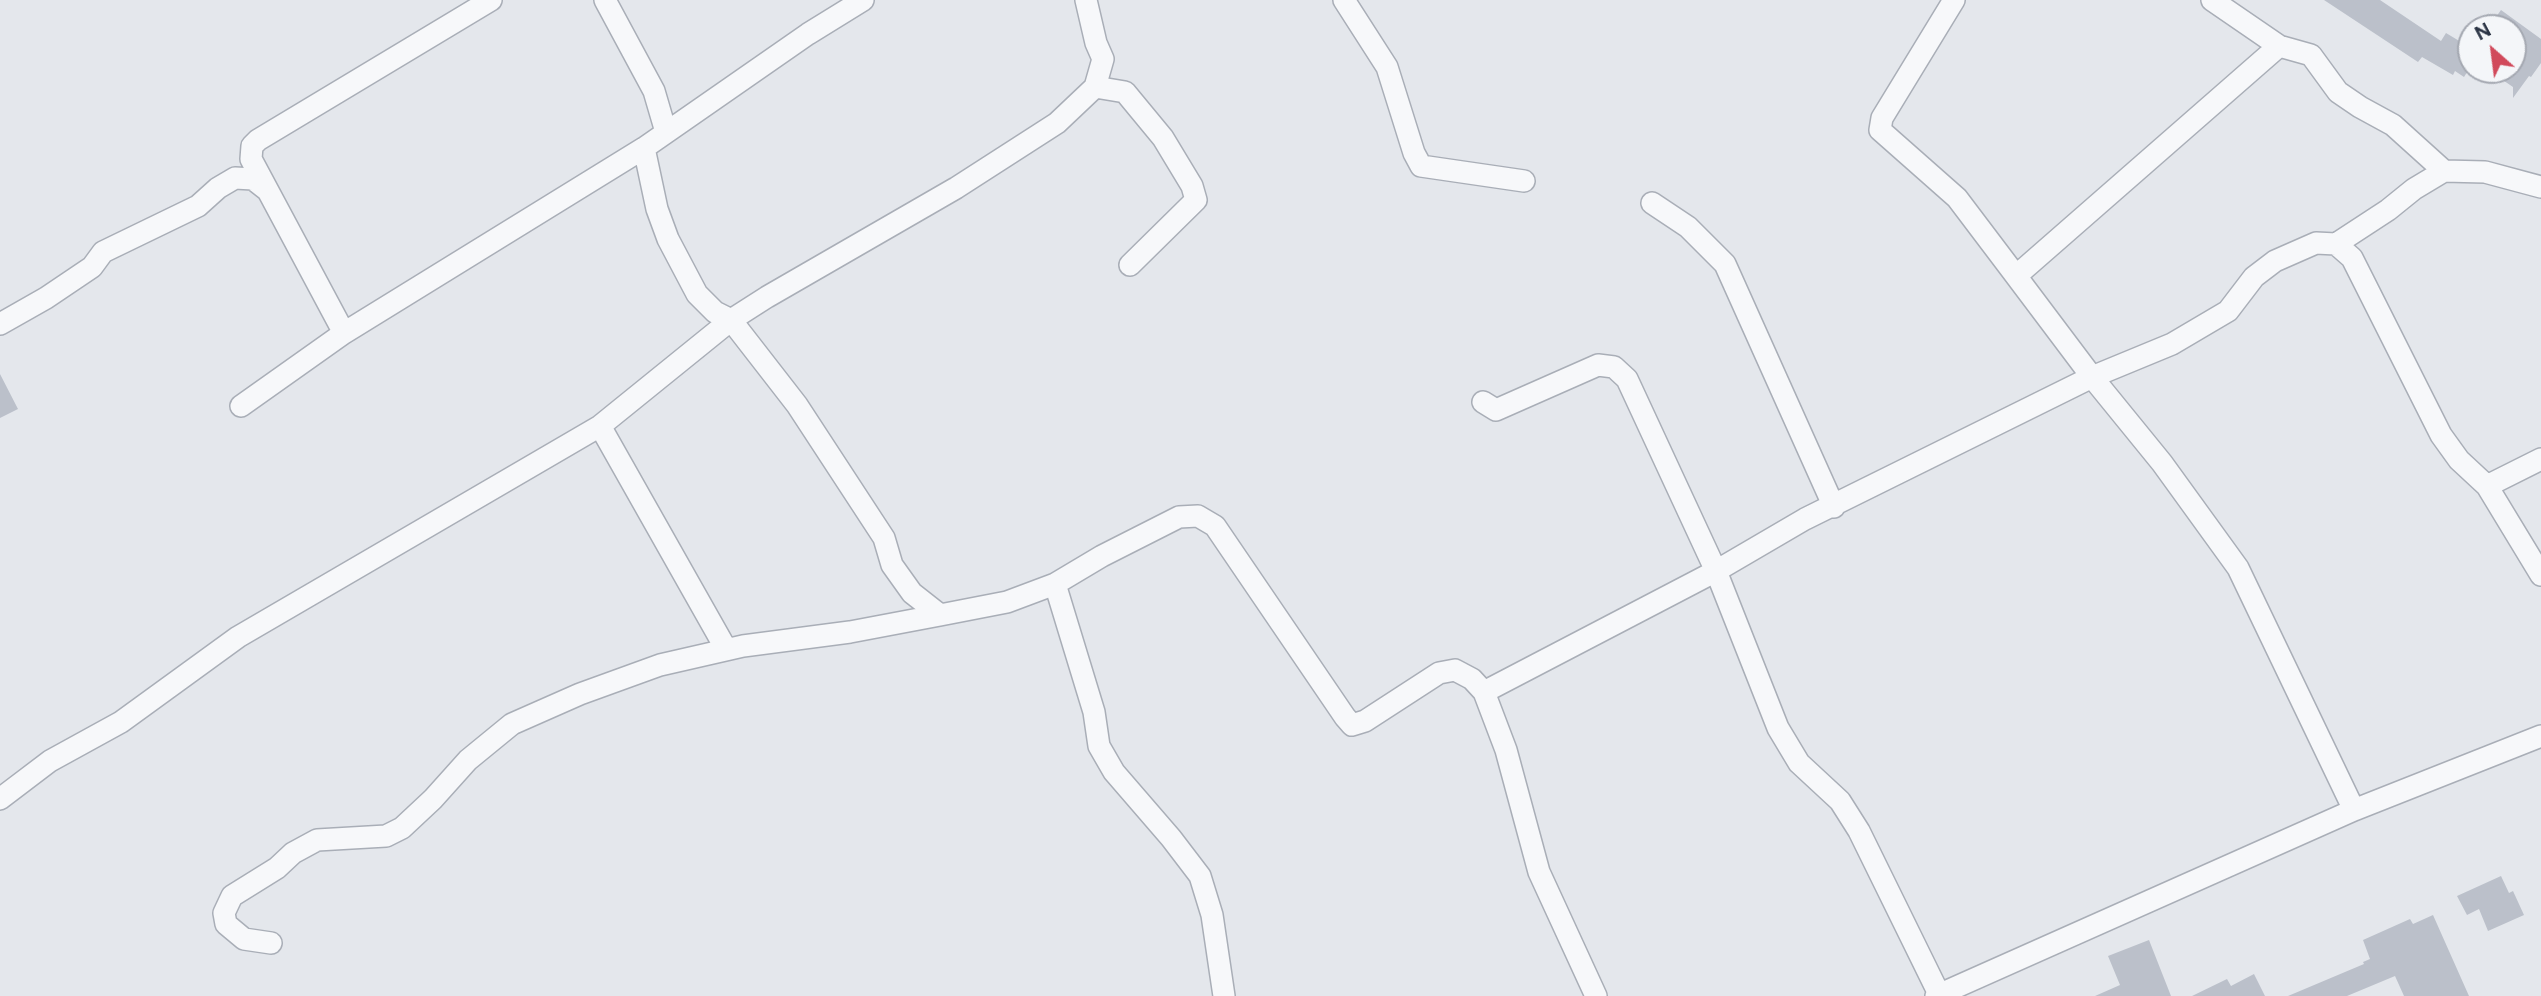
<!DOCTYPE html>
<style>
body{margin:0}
#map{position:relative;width:2541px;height:996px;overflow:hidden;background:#e4e7ec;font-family:Figtree,sans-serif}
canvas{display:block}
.north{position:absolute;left:2457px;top:14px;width:70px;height:70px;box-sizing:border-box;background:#f4f6f9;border:2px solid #a4a8b1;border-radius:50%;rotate:332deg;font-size:19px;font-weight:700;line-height:28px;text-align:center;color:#2b3445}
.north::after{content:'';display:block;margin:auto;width:24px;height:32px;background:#d1495b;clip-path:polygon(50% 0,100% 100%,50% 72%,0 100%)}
</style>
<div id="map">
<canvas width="2541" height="996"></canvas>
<div class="north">N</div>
</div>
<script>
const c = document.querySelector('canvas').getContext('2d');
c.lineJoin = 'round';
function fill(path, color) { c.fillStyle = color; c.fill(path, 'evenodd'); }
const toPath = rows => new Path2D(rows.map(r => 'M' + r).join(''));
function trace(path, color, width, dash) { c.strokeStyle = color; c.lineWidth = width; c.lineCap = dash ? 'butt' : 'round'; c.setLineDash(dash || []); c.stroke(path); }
fill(toPath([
 [2324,0,2380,0,2441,41,2446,33,2471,48,2471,66,2464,77,2455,71,2453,75,2422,57,2418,62],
 [2501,10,2541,39,2541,63,2531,77,2529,76,2513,98,2513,87,2488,70,2513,70,2513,28,2488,28],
 [0,374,18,409,0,418],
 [2501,876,2509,893,2513,891,2524,915,2488,931,2479,909,2467,915,2457,896],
 [2433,915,2469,996,2404,996,2395,976,2347,996,2288,996,2364,964,2363,962,2370,959,2363,940,2410,919,2413,924],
 [2149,940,2171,996,2095,996,2120,985,2108,956],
 [2254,974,2265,996,2192,996,2227,979,2231,986]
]), '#bbc0ca');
const minor = toPath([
 [605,0,654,91,666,132],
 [1344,0,1387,67,1414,153,1421,166,1524,181],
 [1954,0,1882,118,1880,130,1957,198,2016,276],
 [2279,46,2016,276,2092,377,2162,463,2238,568,2354,810],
 [1095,87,1125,92,1163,138,1192,186,1196,200,1130,265],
 [644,148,657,209,668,239,697,294,715,312,731,320,797,405,884,538,892,565,912,593,940,615,1007,602,1055,584,1102,556,1179,517,1198,516,1215,526,1345,717,1352,725,1365,721,1439,673,1455,670,1472,679,1484,692,1506,750,1539,872,1596,996],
 [2444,171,2485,172,2541,187],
 [1652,203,1688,227,1725,264,1834,507],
 [2336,244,2352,258,2441,435,2459,460,2487,486,2541,575],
 [0,324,46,298,92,267,103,252,198,206,218,188,235,178,253,179,267,190],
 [344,333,251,159,252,146,258,140,491,0],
 [1483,402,1496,410,1598,365,1614,367,1627,379,1716,571,1778,728,1799,763,1840,801,1859,831,1939,994],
 [241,406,344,333,644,148,808,34,863,0],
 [2487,486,2541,459],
 [1055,584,1094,712,1099,746,1114,772,1171,838,1200,876,1212,915,1224,996],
 [726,649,600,426,731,320,767,297,956,188,1057,123,1095,87,1103,59,1096,43,1086,0],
 [1484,692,1716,571,1805,519,2092,377,2172,344,2228,311,2254,277,2275,261,2316,243,2336,244,2388,210,2414,189,2444,171,2393,125,2360,107,2338,92,2311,55,2279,46,2212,0],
 [0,799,50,761,121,722,238,637,600,426],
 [271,943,244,939,226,924,224,913,232,896,277,868,293,853,317,840,386,836,402,828,433,799,468,760,512,724,580,694,660,665,743,646,850,632,940,615],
 [1936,996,2354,810,2541,736]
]);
trace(minor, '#a9aeb7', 24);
trace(minor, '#f7f8fa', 21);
</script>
